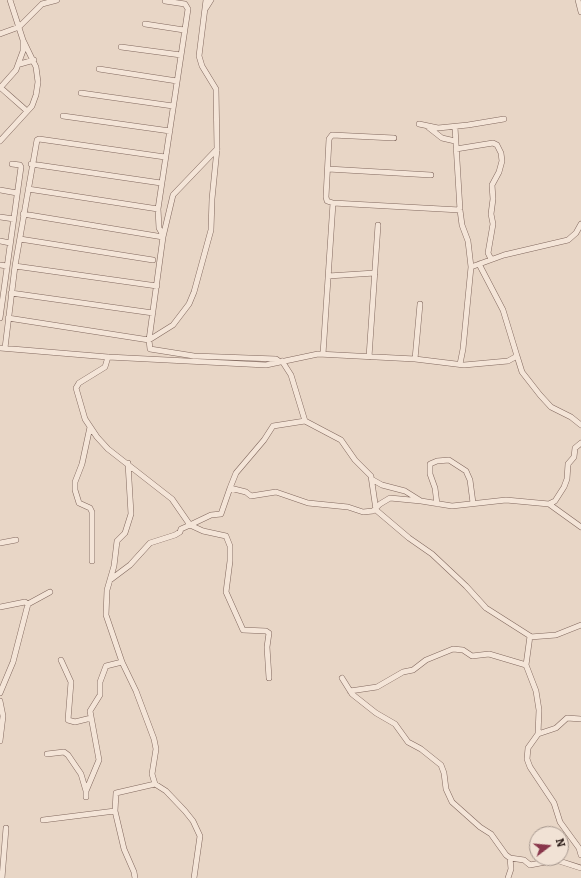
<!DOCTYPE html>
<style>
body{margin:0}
#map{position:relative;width:581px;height:878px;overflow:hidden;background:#e8d6c6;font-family:Bitter,serif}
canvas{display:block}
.north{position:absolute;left:529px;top:826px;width:40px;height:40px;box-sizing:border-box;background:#f1e2d5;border:1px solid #a5968d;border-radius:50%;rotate:74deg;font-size:11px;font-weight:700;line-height:16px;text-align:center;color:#342520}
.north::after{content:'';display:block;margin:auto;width:14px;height:18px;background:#89364b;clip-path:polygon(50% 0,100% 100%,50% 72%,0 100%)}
</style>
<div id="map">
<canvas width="581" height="878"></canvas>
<div class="north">N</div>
</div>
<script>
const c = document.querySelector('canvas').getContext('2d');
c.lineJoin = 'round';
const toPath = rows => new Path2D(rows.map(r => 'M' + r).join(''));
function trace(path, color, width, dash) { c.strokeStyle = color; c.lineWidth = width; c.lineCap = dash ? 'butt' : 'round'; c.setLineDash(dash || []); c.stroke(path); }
const minor = toPath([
 [578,0,581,12],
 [206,8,211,0],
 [145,24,184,30],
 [0,34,19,27,42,4,57,0],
 [121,47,181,55],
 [20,64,34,60],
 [99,69,177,81],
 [0,88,16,70,23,51,23,40,10,0],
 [1,88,27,111],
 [81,93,173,106],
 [63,116,170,131],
 [419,124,438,128,468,125,504,119],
 [428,127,442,138,455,141],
 [455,127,460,210,462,225,468,241,471,267],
 [394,138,332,135,329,139,326,197,327,201,333,203,460,210],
 [0,141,32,106,36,95,38,82,36,67,23,40],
 [217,149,173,195,163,237,149,340,150,349,194,356,276,359,280,362],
 [456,149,493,143,497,145,501,153,502,161,499,172,492,185,493,199,491,214,493,224,488,253,491,259],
 [31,164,161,183],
 [328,169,431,175],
 [28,189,158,209],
 [0,190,17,193],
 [23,214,163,237],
 [0,217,14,219],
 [163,235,159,228,158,209,188,9,185,4,165,1],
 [20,239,153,260],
 [0,241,10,243],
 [0,265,7,266],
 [15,266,157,286],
 [328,276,375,273],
 [11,293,153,313],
 [0,318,21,167,20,165,12,164],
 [8,318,149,340,173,325,189,304,194,292,211,230,212,199,217,149,216,89,202,66,199,56,206,0],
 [0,348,108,357,266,365,318,354,415,359,464,365,508,361,517,356,503,310,479,264],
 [5,348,15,266,37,140,39,139,165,157],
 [323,354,333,203],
 [517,356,522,372,540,395,551,407,571,417,581,425],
 [108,357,105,367,79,383,76,388,85,419,97,437,108,449,172,499,190,525,211,515,221,514,230,488,246,492,251,496,276,492,308,503,348,507,363,512,373,511,380,504,390,498,421,501],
 [369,357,378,225],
 [415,359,420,304],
 [282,361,291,375,305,421,341,440,355,460,371,476,376,510,409,538,432,554,466,586,486,608,530,636,526,665,536,691,539,710,538,734,528,748,527,759,530,767,554,803,560,822,579,848,581,855],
 [460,364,463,349,471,267,504,255,568,240,576,233,581,224],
 [90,427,82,464,75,482,75,490,79,503,90,508,92,512,92,561],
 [128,463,131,514,125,533,117,541,114,566,107,590,106,615,122,662,136,691,154,739,156,749,152,774,155,784,166,791,185,811,193,821,200,836,194,878],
 [373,480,382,485,405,491,421,501,452,506,506,500,549,504,581,527],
 [230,488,236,473,264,440,273,426,305,421],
 [437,504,435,488,430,474,430,464,437,461,449,460,466,471,470,480,473,503],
 [549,504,555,501,564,487,567,479,568,464,574,457,575,448,581,443],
 [0,543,16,540],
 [110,580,130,565,150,543,175,535,180,532,181,529,190,525,203,531,226,536,230,546,230,561,226,592,243,630,266,631,269,633,267,647,269,678],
 [0,607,25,602,28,604],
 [530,637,556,635,581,625],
 [61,660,71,682,68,720,75,722,91,718],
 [342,678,352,694,376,713,395,724,408,742,421,749,441,765,444,773,446,789,452,802,480,827,491,834,506,855,510,858,524,860,530,865,556,860,581,868],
 [350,691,377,687,403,672,413,670,426,660,453,649,463,650,472,656,489,654,526,665],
 [0,693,13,662,28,604,50,592],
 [0,701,3,716,0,741],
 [538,734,556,728,567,718,581,719],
 [47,754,64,752,68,755,81,774,86,791],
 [86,797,86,791,99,760,90,711,100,695,100,682,106,666,122,662],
 [115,811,116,793,155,784],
 [43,820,115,811,124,849,134,872,135,878],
 [2,878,6,828],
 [508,878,511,869,510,858]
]);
trace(minor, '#81685e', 6);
trace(minor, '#f4e5d8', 5);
</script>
